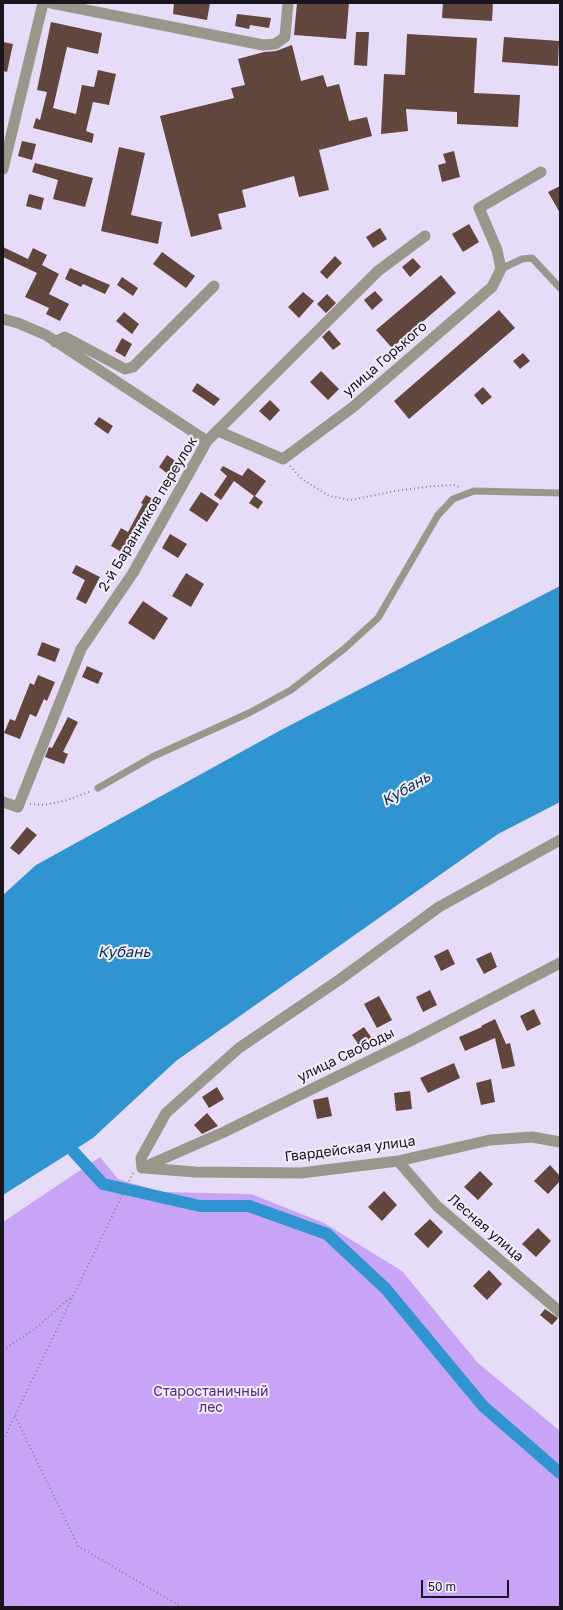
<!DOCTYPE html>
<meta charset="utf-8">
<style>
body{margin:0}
#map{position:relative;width:563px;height:1610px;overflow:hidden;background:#e7dcf7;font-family:"Golos Text",sans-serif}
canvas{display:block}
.frame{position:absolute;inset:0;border:4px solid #19151f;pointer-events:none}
.scale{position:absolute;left:421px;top:1580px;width:88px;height:18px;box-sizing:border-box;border:2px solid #19151f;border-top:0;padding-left:5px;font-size:12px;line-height:14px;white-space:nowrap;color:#19151f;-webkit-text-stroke:3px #f2ebfc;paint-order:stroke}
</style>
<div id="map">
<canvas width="563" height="1610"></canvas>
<div class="frame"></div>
<div class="scale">50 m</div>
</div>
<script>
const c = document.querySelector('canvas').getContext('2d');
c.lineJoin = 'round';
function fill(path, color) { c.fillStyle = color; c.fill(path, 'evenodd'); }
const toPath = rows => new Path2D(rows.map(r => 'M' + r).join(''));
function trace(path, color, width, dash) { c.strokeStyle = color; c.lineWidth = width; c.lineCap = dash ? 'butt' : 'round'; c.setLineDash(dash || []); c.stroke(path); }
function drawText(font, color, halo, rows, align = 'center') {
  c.font = font + ' "Golos Text",sans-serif'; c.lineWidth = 4; c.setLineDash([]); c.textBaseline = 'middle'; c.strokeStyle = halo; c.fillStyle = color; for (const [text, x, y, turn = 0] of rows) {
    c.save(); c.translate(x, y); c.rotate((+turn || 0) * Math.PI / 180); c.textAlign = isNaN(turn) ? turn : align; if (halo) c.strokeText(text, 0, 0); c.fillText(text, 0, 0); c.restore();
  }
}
fill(toPath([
 [100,1157,118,1179,161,1192,251,1194,324,1223,402,1271,478,1363,560,1431,560,1607,3,1607,3,1222]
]), '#c7a4f5');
fill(toPath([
 [560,586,560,802,498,834,176,1061,93,1138,3,1195,3,895,36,865,281,730]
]), '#2f94d0');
trace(toPath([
 [73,1151,103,1184,200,1206,249,1206,327,1234,386,1289,483,1406,560,1473]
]), '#2f94d0', 12);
fill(toPath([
 [174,3,210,3,207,20,173,14],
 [297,3,349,3,346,39,294,35],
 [443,3,493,3,492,21,442,18],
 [237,14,271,18,269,28,250,25,249,29,235,26],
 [51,22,102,33,98,54,67,47,53,108,76,114,82,85,94,87,98,70,116,74,109,105,93,102,86,131,94,134,92,143,33,128,36,118,40,120,47,92,37,90],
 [356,32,369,32,367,66,354,65],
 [407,34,477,38,474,93,520,95,518,127,457,124,457,112,406,109,408,131,381,134,384,74,405,75],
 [504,37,559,41,558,66,502,62],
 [3,42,13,44,7,72,3,71],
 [292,45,301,81,323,75,327,87,339,84,349,121,367,117,372,136,319,150,329,190,299,197,294,176,242,190,246,207,218,214,222,229,191,237,160,116,234,98,231,88,245,85,238,59,264,52,276,51],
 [22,141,36,144,32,160,18,156],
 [119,147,145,153,131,215,162,222,158,244,101,231],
 [454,151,460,177,442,182,438,165,446,163,443,154],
 [35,163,93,178,85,207,53,199,58,180,32,172],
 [560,186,560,213,548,192],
 [29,194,44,198,41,210,26,206],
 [469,224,479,242,463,252,452,234],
 [380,228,387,239,373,248,366,237],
 [3,247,28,259,33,248,47,255,42,265,59,274,49,294,69,304,60,321,46,314,49,308,25,297,37,273,3,257],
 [162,252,195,276,186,288,153,264],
 [335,256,342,263,327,279,320,272],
 [413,258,421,267,410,277,402,267],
 [70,268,110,285,105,294,83,284,81,287,65,279],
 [441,275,456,293,392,348,376,330],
 [122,277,138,288,133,296,117,285],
 [375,291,383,300,372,310,364,300],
 [303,292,314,301,299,318,288,307],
 [327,294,336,303,326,313,317,304],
 [499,310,515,328,409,419,394,401],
 [124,312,139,324,132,334,116,321],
 [329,330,341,344,333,350,322,337],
 [122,338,132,344,125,357,115,351],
 [523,353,530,361,520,369,513,361],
 [321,371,339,389,328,400,310,382],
 [197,383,220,399,214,406,192,391],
 [483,387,492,397,482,405,474,395],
 [270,400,280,410,270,421,259,411],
 [99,417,113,426,108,434,94,424],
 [167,455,182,466,173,478,159,467],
 [223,466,242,476,248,468,266,481,255,496,263,502,258,509,249,503,254,496,234,481,221,500,214,495,227,476,220,470],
 [201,492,219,504,207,522,189,510],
 [146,495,159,503,145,531,141,529,127,555,111,546,121,528,128,532,143,504,141,503],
 [170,534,187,544,178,558,162,548],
 [76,565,100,577,86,604,76,599,85,580,72,573],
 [186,573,204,584,191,607,172,596],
 [143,601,168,618,154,640,128,623],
 [42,642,60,649,55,662,37,655],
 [87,666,103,673,98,684,82,677],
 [38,675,55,682,47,701,44,699,36,717,30,714,20,739,4,733,10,719,15,721,30,683,34,685],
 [68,717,78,722,63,752,68,754,64,764,45,757,49,747,52,748],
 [27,827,37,835,19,855,10,848],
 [448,949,455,964,441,971,434,956],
 [491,952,497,967,484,974,476,959],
 [430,990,437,1005,423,1012,416,997],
 [379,996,392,1020,377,1028,364,1004],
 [534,1009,541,1024,527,1031,520,1016],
 [495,1019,506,1044,510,1043,515,1066,502,1069,495,1038,465,1051,459,1037,482,1027,481,1026],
 [364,1027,373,1040,361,1048,352,1035],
 [454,1063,460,1078,428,1093,420,1078],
 [491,1079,495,1102,481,1105,476,1083],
 [217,1087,224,1099,209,1108,202,1097],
 [410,1091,412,1109,396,1111,394,1093],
 [328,1097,332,1116,317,1119,313,1100],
 [207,1113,218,1126,202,1134,194,1125],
 [550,1165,560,1176,560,1181,548,1194,534,1181],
 [480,1171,493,1184,478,1200,464,1187],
 [384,1191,397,1205,382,1221,368,1207],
 [430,1219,443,1232,428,1248,414,1234],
 [538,1228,551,1241,536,1257,522,1244],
 [489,1270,502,1284,487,1300,473,1286],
 [545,1309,558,1318,552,1325,540,1315]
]), '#60463d');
trace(toPath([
 [290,466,302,479,329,496,351,500,395,491,433,486,454,485,459,487],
 [30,804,44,805,64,801,89,792],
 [3,1350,36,1328,73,1295],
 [15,1416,78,1546,182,1607],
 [3,1440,133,1173]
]), '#8a8295', 2, [1, 3]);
trace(toPath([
 [501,269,522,259,532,258,560,288],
 [98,788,152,757,249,713,291,690,344,649,378,618,438,515,453,499,474,491,560,493]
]), '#9b968b', 7);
trace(toPath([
 [51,3,263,45,275,44,285,37,288,3],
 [3,169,43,3],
 [3,319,18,323,46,335,207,441],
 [55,342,65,337,125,369,133,367,214,286],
 [218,431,283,459,353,407,492,287,501,269,497,250,479,208,541,172],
 [3,802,18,807,81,649,133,573,207,441,378,271,425,236],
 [398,1161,437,1206,560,1312],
 [142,1168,141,1158,166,1113,239,1048,339,980,439,907,560,840],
 [142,1168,224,1132,412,1040,560,963],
 [145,1168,195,1172,301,1173,398,1161,490,1140,532,1137,560,1142]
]), '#9b968b', 11);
drawText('14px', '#19151f', '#f2ebfc', [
 ["улица Горького",385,359,-41],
 ["2-й Баранников переулок",148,514,-59],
 ["улица Свободы",346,1055,-26],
 ["Гвардейская улица",350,1149,-7],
 ["Лесная улица",486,1228,41]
]);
drawText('14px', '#592588', '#f2ebfc', [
 ["Старостаничный",211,1392],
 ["лес",211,1408]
]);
drawText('italic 15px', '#06324a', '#f2ebfc', [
 ["Кубань",406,789,-30],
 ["Кубань",124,952]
]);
</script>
